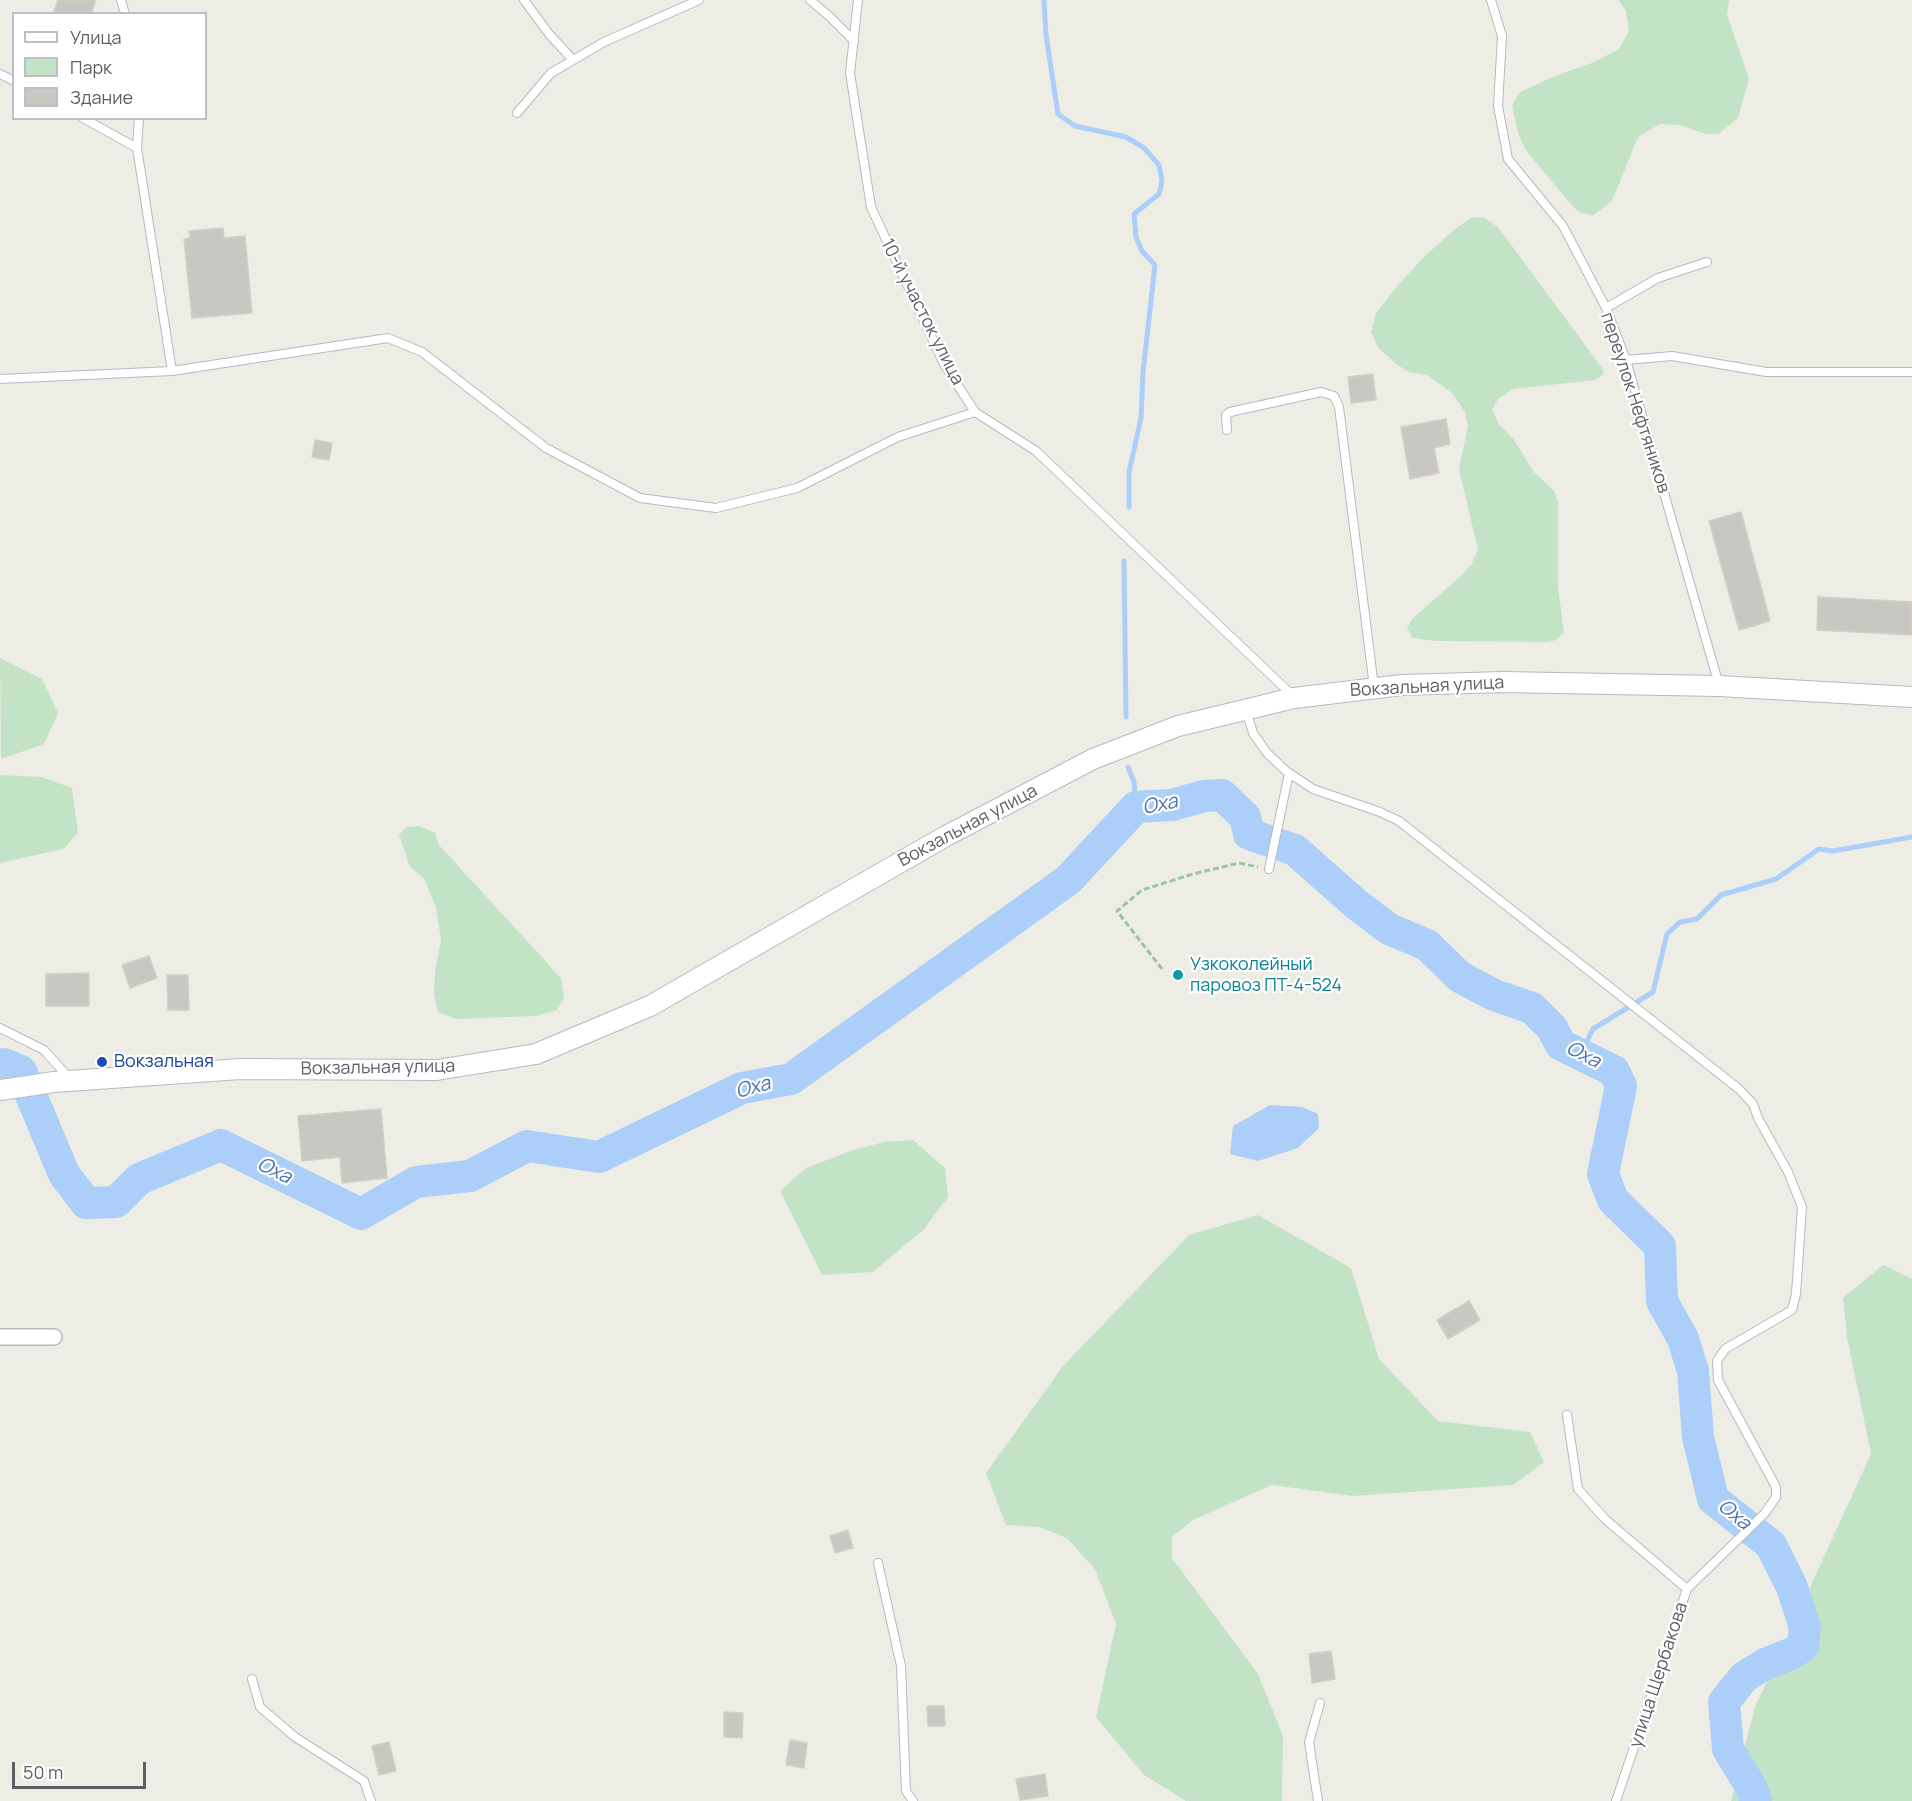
<!DOCTYPE html>
<meta charset="utf-8">
<style>
body{margin:0}
#map{position:relative;width:1912px;height:1801px;overflow:hidden;background:#eeede5;font-family:Manrope,sans-serif}
canvas{display:block}
.legend{position:absolute;left:12px;top:12px;width:195px;height:108px;box-sizing:border-box;background:#fff;border:2px solid #bebfc1;margin:0;padding:8px 10px;list-style:none;font-size:18px;color:#5d5f64}
.legend li{display:flex;align-items:center;gap:12px;height:30px}
.legend b{width:30px;border:2px solid #bebfc1}
.scale{position:absolute;left:12px;top:1762px;width:134px;height:27px;box-sizing:border-box;border:3px solid #5d5f64;border-top:0;padding-left:8px;font-size:18px;line-height:21px;white-space:nowrap;color:#5d5f64;-webkit-text-stroke:4px #fff;paint-order:stroke}
</style>
<div id="map">
<canvas width="1912" height="1801"></canvas>
<ul class="legend">
<li><b style="height:8px;background:#fff"></b>Улица</li>
<li><b style="height:16px;background:#c3e3c6"></b>Парк</li>
<li><b style="height:16px;background:#c9c7c2"></b>Здание</li>
</ul>
<div class="scale">50 m</div>
</div>
<script>
const c = document.querySelector('canvas').getContext('2d');
c.lineJoin = 'round';
function fill(path, color) { c.fillStyle = color; c.fill(path, 'evenodd'); }
const toPath = rows => new Path2D(rows.map(r => 'M' + r).join(''));
function trace(path, color, width, dash) { c.strokeStyle = color; c.lineWidth = width; c.lineCap = dash ? 'butt' : 'round'; c.setLineDash(dash || []); c.stroke(path); }
function drawText(font, color, halo, rows, align = 'center') {
  c.font = font + ' Manrope,sans-serif'; c.lineWidth = 4.5; c.setLineDash([]); c.textBaseline = 'middle'; c.strokeStyle = halo; c.fillStyle = color; for (const [text, x, y, turn = 0] of rows) {
    c.save(); c.translate(x, y); c.rotate((+turn || 0) * Math.PI / 180); c.textAlign = isNaN(turn) ? turn : align; if (halo) c.strokeText(text, 0, 0); c.fillText(text, 0, 0); c.restore();
  }
}
fill(toPath([
 [1618,0,1729,0,1727,15,1749,78,1738,118,1718,134,1705,134,1680,125,1660,124,1638,137,1612,201,1593,215,1580,213,1567,200,1525,149,1518,133,1512,106,1520,92,1555,76,1592,63,1619,49,1629,31,1626,11],
 [1472,217,1485,218,1498,227,1602,368,1604,374,1595,380,1513,389,1498,399,1492,410,1499,424,1514,440,1534,472,1554,491,1558,503,1558,587,1564,633,1556,640,1548,642,1436,641,1413,638,1407,629,1412,619,1462,575,1471,565,1478,550,1459,469,1468,426,1465,412,1452,393,1427,375,1408,372,1395,363,1378,347,1371,332,1376,313,1398,285,1425,256,1455,229],
 [0,658,42,679,58,713,44,744,1,759],
 [0,775,42,777,72,788,78,833,63,849,0,863],
 [420,826,435,833,439,845,561,978,564,998,557,1010,536,1016,456,1019,438,1012,434,995,435,972,441,939,436,908,424,878,410,867,399,835,406,827],
 [913,1140,945,1168,948,1197,924,1229,873,1272,822,1275,780,1191,806,1168,853,1150,884,1142],
 [1258,1215,1351,1268,1379,1359,1438,1421,1530,1432,1544,1462,1513,1485,1352,1496,1272,1485,1193,1520,1172,1537,1172,1558,1258,1674,1283,1736,1282,1801,1186,1801,1144,1775,1096,1717,1116,1624,1095,1569,1067,1538,1039,1527,1006,1525,986,1473,1063,1366,1189,1235],
 [1883,1265,1912,1279,1912,1801,1731,1801,1755,1707,1871,1454,1847,1337,1843,1298]
]), '#c3e3c6');
fill(toPath([
 [1270,1105,1302,1107,1318,1114,1319,1128,1298,1148,1258,1161,1230,1154,1233,1126]
]), '#abcff8');
trace(toPath([
 [1044,0,1046,35,1058,114,1075,126,1126,137,1144,148,1159,165,1162,181,1159,194,1134,214,1136,237,1142,251,1155,265,1143,372,1141,418,1129,472,1129,507],
 [1124,561,1126,717],
 [1128,767,1134,782,1136,807],
 [1580,1055,1593,1029,1653,992,1667,934,1680,922,1697,919,1721,895,1776,879,1819,849,1833,851,1912,837]
]), '#abcff8', 5);
trace(toPath([
 [0,1065,4,1064,21,1071,64,1174,86,1203,116,1202,139,1179,221,1145,361,1214,416,1182,470,1176,527,1146,599,1157,742,1088,791,1079,1068,880,1136,807,1172,805,1204,796,1222,795,1245,817,1249,834,1295,850,1356,904,1389,929,1427,945,1460,977,1494,995,1532,1008,1552,1028,1561,1045,1614,1071,1621,1086,1603,1174,1613,1200,1660,1246,1662,1301,1683,1339,1693,1371,1698,1437,1713,1499,1771,1545,1792,1587,1805,1628,1803,1646,1793,1653,1765,1664,1744,1677,1724,1702,1728,1749,1751,1787,1756,1801]
]), '#abcff8', 32);
const building = toPath([
 [58,0,96,0,91,14,53,14,58,0],
 [223,228,224,238,245,236,252,313,192,318,184,239,190,238,189,231,223,228],
 [1373,374,1376,400,1351,403,1348,377,1373,374],
 [1446,419,1450,444,1434,448,1439,473,1410,479,1401,427,1446,419],
 [315,440,332,443,329,460,312,457,315,440],
 [1741,512,1770,621,1739,630,1709,521,1741,512],
 [1818,597,1912,602,1912,635,1817,630,1818,597],
 [149,956,157,978,130,988,122,965,149,956],
 [89,973,89,1006,46,1006,46,974,89,973],
 [167,975,188,975,189,1010,168,1010,167,975],
 [381,1109,387,1178,342,1183,340,1157,302,1161,298,1116,381,1109],
 [1469,1301,1480,1320,1448,1339,1437,1320,1469,1301],
 [848,1530,853,1548,835,1553,830,1536,848,1530],
 [1331,1651,1335,1679,1312,1683,1309,1654,1331,1651],
 [927,1706,944,1706,945,1726,928,1726,927,1706],
 [724,1712,743,1713,742,1738,724,1737,724,1712],
 [790,1740,807,1743,804,1768,786,1765,790,1740],
 [389,1742,396,1771,379,1775,372,1746,389,1742],
 [1045,1774,1048,1796,1020,1800,1016,1779,1045,1774]
]);
fill(building, '#c9c7c2');
trace(building, '#d2cfc4', 1.5);
const service = toPath([
 [121,0,125,14],
 [524,0,549,34,573,60],
 [810,0,829,16,854,41],
 [858,0,850,73,871,207,944,364,975,412,1036,451,1292,695],
 [1491,0,1502,36,1498,106,1508,159,1563,226,1606,308,1626,360,1719,685],
 [0,74,14,81],
 [517,113,551,73,604,42,699,0],
 [83,118,137,148,172,371,388,338,422,352,546,448,640,498,716,508,797,488,898,437,975,412],
 [137,148,139,118],
 [1606,308,1658,278,1707,262],
 [1626,360,1672,356,1766,372,1912,372],
 [0,379,172,371],
 [1227,430,1226,415,1230,412,1321,392,1334,396,1339,407,1374,687],
 [1246,710,1253,733,1267,753,1286,771,1313,789,1380,812,1399,821,1739,1089,1753,1104,1758,1118,1788,1172,1802,1207,1796,1294,1792,1310,1725,1349,1717,1361,1718,1380,1776,1487,1776,1497,1765,1513,1687,1589,1616,1801],
 [1269,869,1289,773],
 [0,1028,44,1050,69,1078],
 [1567,1415,1578,1489,1605,1519,1687,1589],
 [878,1563,901,1666,906,1791,913,1801],
 [252,1679,260,1707,295,1737,364,1781,371,1801],
 [1318,1801,1309,1742,1320,1703]
]);
const minor = toPath([
 [0,1337,54,1337]
]);
const tertiary = toPath([
 [0,1090,54,1082,240,1069,437,1070,536,1054,650,1006,946,836,1093,759,1178,726,1294,698,1402,685,1503,682,1719,686,1912,697]
]);
trace(service, '#b7b9be', 10);
trace(minor, '#b7b9be', 18);
trace(tertiary, '#b7b9be', 22);
trace(toPath([
 [1162,969,1117,911,1142,890,1193,874,1239,863,1258,867]
]), '#9cc1aa', 3, [6, 3]);
trace(service, '#fff', 8);
trace(minor, '#fff', 15);
trace(tertiary, '#fff', 20);
for (const [x, y, r, color] of [
 [1178,975,6,"#0f9aa8"],
 [102,1062,6,"#1a4fb4"]
]) { const dot = new Path2D(); dot.arc(x, y, r, 0, 2 * Math.PI); c.fillStyle = color; c.fill(dot); trace(dot, '#fff', 2); }
drawText('18px', '#5d5f64', '#fff', [
 ["10-й участок улица",922,312,63],
 ["переулок Нефтяников",1635,403,72],
 ["Вокзальная улица",1427,687,-3],
 ["Вокзальная улица",968,826,-28],
 ["Вокзальная улица",378,1068,-1],
 ["улица Щербакова",1659,1675,-72]
]);
drawText('18px', '#0d838f', '#fff', [
 ["Узкоколейный",1190,965],
 ["паровоз ПТ-4-524",1190,986]
], 'left');
drawText('18px', '#164399', '#fff', [
 ["Вокзальная",114,1062]
], 'left');
drawText('italic 20px', '#4c74b2', '#fff', [
 ["Оха",1160,805,-11],
 ["Оха",1583,1055,28],
 ["Оха",753,1088,-15],
 ["Оха",274,1171,26],
 ["Оха",1734,1515,40]
]);
</script>
